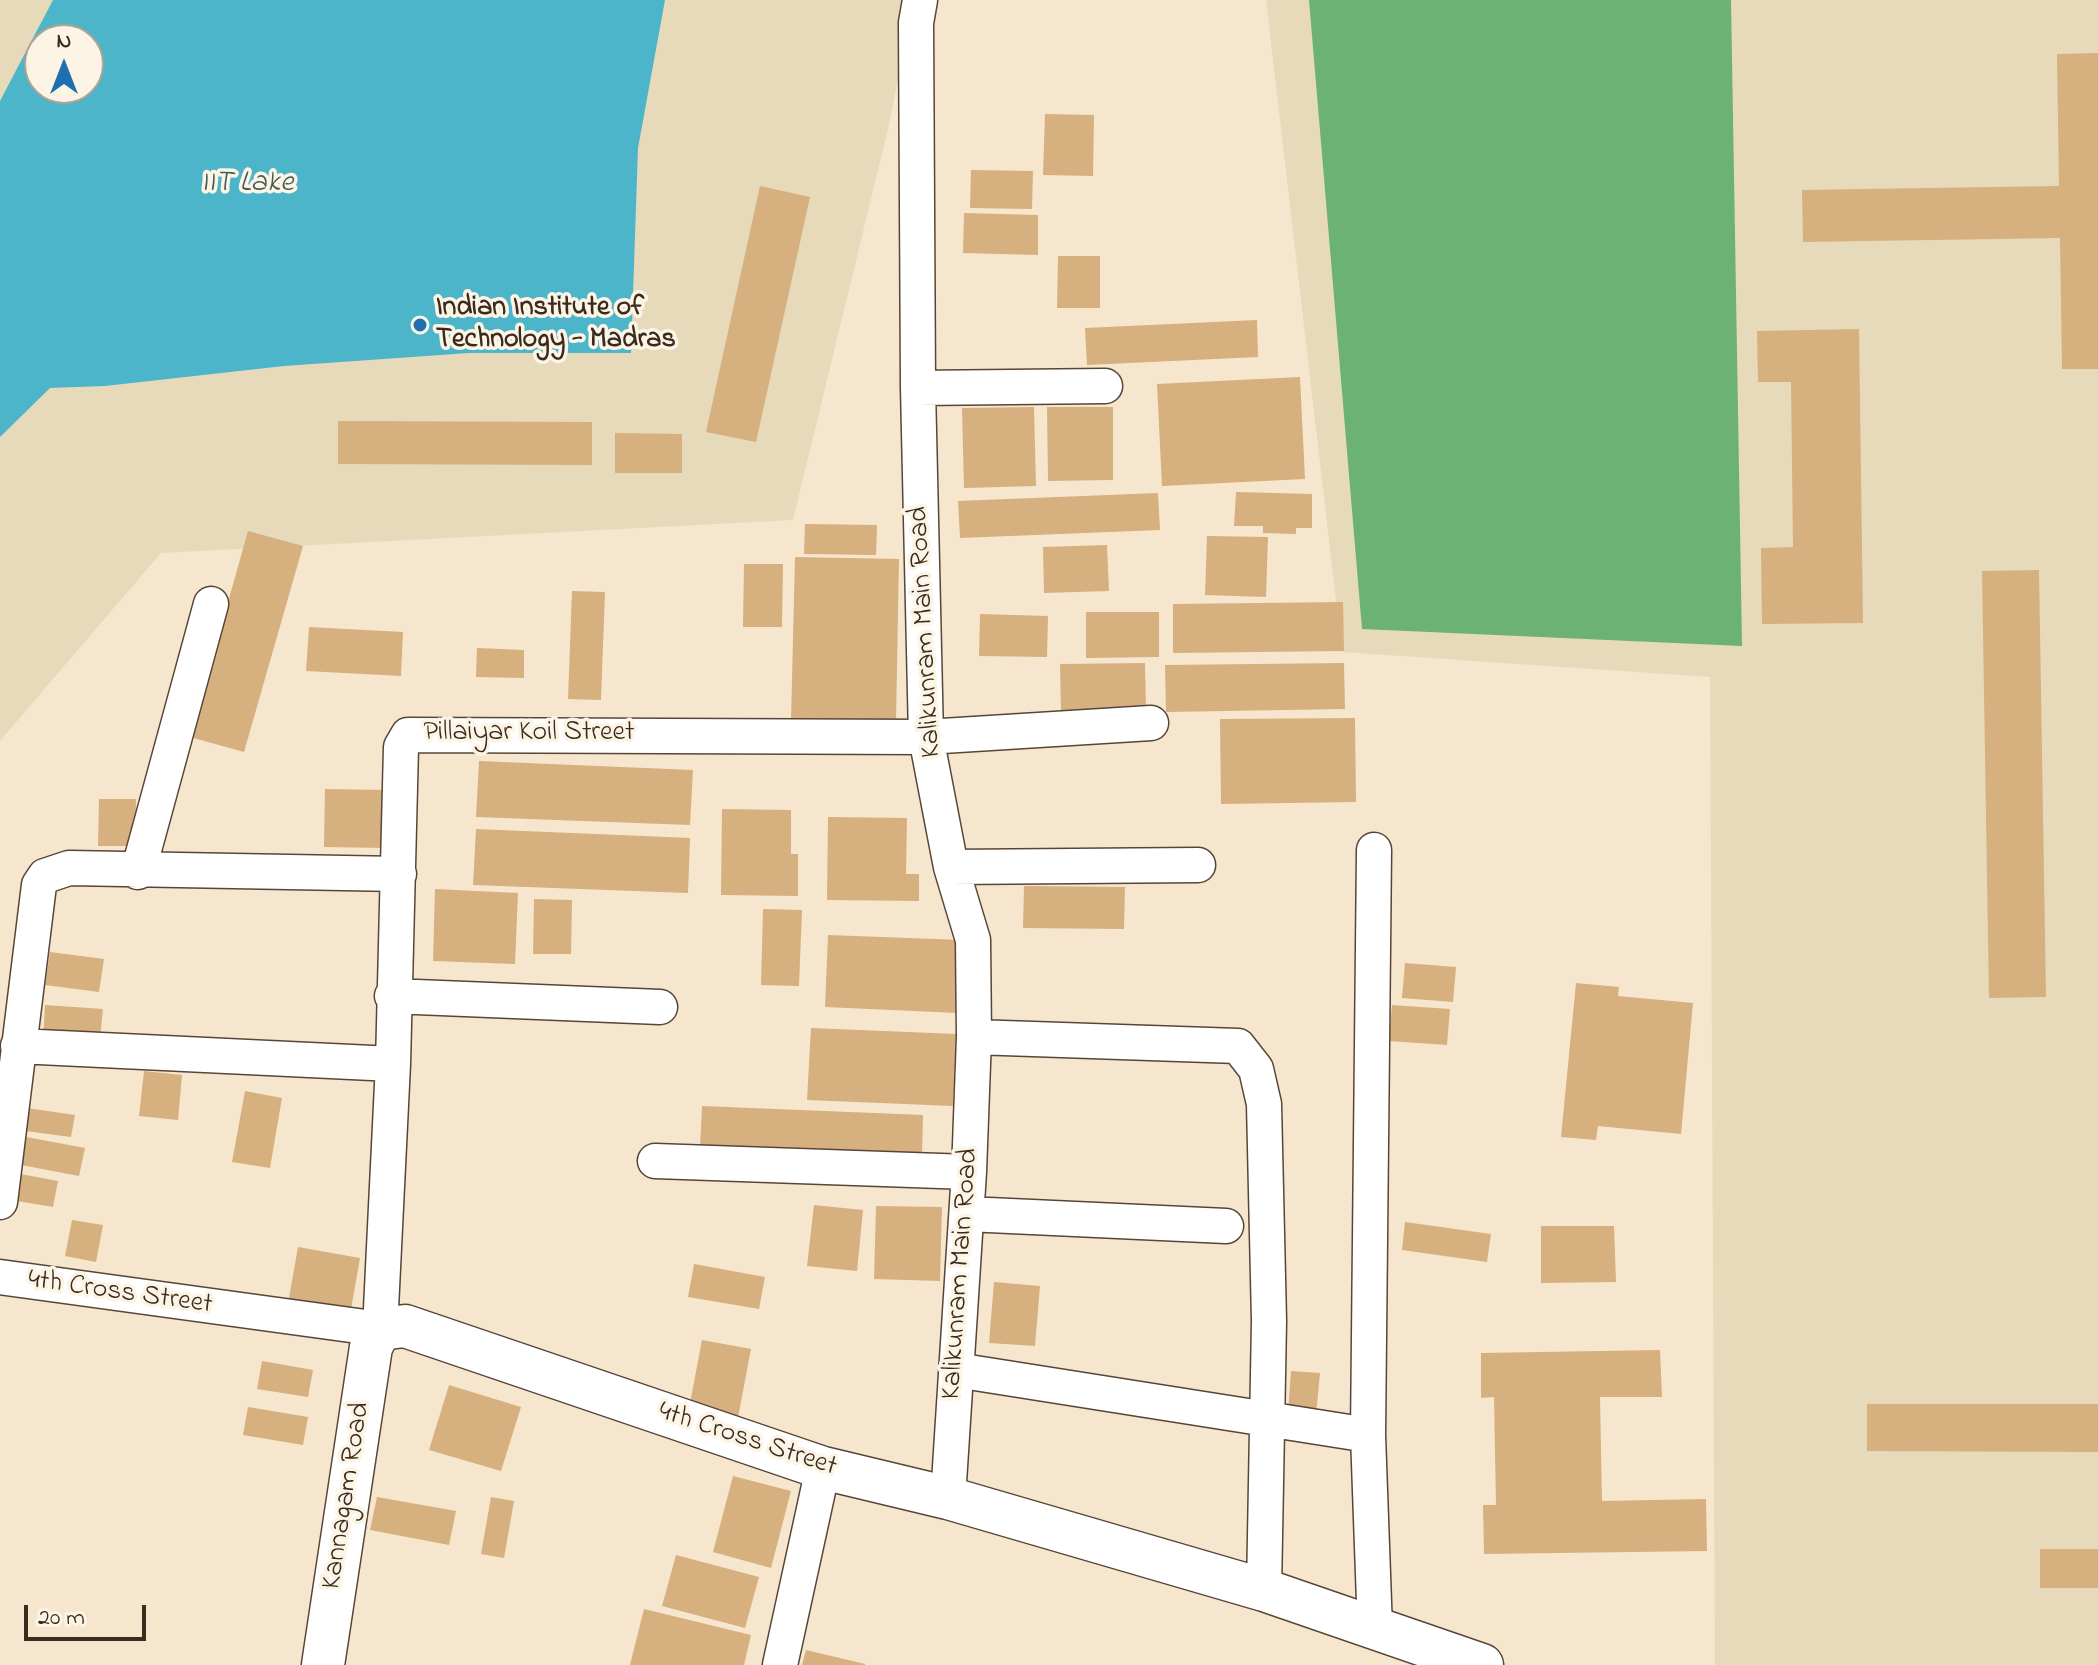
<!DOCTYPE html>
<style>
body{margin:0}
#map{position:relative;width:2098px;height:1665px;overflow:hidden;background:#f7e6ce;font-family:"Indie Flower",sans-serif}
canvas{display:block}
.north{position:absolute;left:24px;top:24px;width:80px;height:80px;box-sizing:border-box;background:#fcf5e5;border:2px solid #afa495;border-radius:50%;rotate:0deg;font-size:22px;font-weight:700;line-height:32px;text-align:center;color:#3b2a1e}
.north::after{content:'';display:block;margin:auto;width:28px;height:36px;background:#1f6fb2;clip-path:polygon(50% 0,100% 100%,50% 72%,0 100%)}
.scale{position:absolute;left:24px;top:1605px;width:122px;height:36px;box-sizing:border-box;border:4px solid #3b2a1e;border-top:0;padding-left:10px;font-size:24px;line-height:28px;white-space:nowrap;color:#3b2a1e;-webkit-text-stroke:6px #fcf5e5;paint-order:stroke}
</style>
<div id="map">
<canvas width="2098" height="1665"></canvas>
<div class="north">N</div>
<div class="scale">20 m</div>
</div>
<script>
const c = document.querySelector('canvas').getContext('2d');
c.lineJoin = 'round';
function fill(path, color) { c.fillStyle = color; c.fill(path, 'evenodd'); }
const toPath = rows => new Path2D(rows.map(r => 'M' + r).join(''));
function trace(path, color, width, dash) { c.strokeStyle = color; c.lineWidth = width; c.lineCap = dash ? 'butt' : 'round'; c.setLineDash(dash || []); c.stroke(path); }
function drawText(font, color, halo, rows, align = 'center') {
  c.font = font + ' "Indie Flower",sans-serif'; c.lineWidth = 7; c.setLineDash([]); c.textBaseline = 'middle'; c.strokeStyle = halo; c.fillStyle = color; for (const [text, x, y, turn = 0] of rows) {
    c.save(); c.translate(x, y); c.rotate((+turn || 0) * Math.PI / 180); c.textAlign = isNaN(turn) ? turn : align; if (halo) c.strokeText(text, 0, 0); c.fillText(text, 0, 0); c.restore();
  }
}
fill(toPath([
 [0,0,914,0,888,129,793,520,161,553,0,741],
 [40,40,88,40,88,88,40,88],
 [1266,0,2098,0,2098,1665,1715,1665,1710,677,1342,652]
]), '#e6daba');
fill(toPath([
 [1309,0,1731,0,1742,646,1362,629]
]), '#6cb175');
fill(toPath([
 [53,0,665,0,638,148,631,353,469,353,284,366,105,386,50,388,0,437,0,101],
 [40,40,88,40,88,88,40,88]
]), '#4cb5ca');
fill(toPath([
 [2098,53,2098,369,2062,369,2060,238,1803,242,1802,190,2059,186,2057,54],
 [1045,114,1094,115,1093,176,1043,175],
 [971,170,1033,171,1032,209,970,208],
 [760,186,810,197,756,442,706,432],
 [964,213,1038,215,1038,255,963,253],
 [1058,256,1100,256,1100,308,1057,308],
 [1257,320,1258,357,1087,365,1085,328],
 [1859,329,1863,623,1762,624,1761,548,1793,547,1791,382,1758,382,1757,331],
 [1300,377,1305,479,1162,486,1157,384],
 [1034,407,1036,486,964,488,962,408],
 [1047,407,1113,407,1113,480,1048,481],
 [338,421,592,422,592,465,338,464],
 [615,433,682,434,682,473,615,473],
 [1236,492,1312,494,1312,528,1296,528,1296,534,1263,533,1263,526,1234,526],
 [1158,493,1160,530,960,538,958,501],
 [805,524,877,525,876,555,804,554],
 [248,531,303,546,244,752,190,737],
 [1207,536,1268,537,1266,597,1205,595],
 [1107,545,1109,591,1044,593,1043,547],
 [795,557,899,559,896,722,791,720],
 [744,564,783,564,782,627,743,627],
 [2039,570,2046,997,1989,998,1982,571],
 [572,591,605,592,601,700,568,699],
 [1343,602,1344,651,1173,653,1173,604],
 [1086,612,1159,612,1159,657,1086,658],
 [980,614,1048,616,1047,657,979,656],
 [309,627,403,632,401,676,306,671],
 [477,648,524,650,524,678,476,677],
 [1145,663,1146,711,1061,712,1060,664],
 [1344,663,1345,709,1166,712,1165,665],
 [1355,718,1356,802,1221,804,1220,719],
 [479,761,693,770,690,825,476,817],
 [325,789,388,790,387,848,324,847],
 [99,799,136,799,135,846,98,846],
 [722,809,791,810,791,854,798,854,798,896,721,895],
 [828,817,907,818,906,874,919,874,919,901,827,900],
 [476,829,690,838,688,893,473,885],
 [1024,886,1125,887,1124,929,1023,928],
 [435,889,518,893,515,964,433,961],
 [534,899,572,900,571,954,533,954],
 [763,909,802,910,799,986,761,985],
 [828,935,962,940,958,1013,825,1007],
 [50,952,104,959,99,992,45,985],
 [1405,963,1456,967,1453,1002,1402,998],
 [1576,983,1619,987,1618,996,1693,1003,1681,1134,1598,1126,1596,1140,1561,1137],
 [45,1005,103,1009,99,1048,43,1043],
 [1392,1005,1450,1009,1447,1045,1389,1041],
 [811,1028,956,1034,953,1106,807,1100],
 [144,1071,182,1075,178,1120,139,1116],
 [245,1091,282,1098,270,1168,232,1162],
 [702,1106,923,1115,922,1157,700,1148],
 [27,1108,75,1115,71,1137,25,1131],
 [21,1136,85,1148,79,1176,16,1164],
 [10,1172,58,1181,53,1207,5,1199],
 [814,1205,863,1210,857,1271,807,1266],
 [876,1206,942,1207,940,1281,874,1279],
 [72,1220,103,1225,96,1262,65,1256],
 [1405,1222,1491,1234,1487,1262,1402,1250],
 [1541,1226,1614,1226,1616,1282,1541,1283],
 [298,1247,360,1258,350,1315,288,1304],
 [694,1264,765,1277,759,1309,688,1297],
 [994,1282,1040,1286,1035,1346,989,1343],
 [702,1340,751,1349,737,1423,688,1414],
 [1660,1350,1662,1397,1600,1397,1602,1501,1706,1499,1707,1551,1484,1554,1483,1505,1496,1505,1494,1397,1481,1398,1481,1353],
 [262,1361,313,1370,308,1397,257,1389],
 [1291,1371,1320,1373,1316,1415,1288,1412],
 [449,1385,521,1407,501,1471,429,1450],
 [1867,1404,2098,1404,2098,1452,1867,1451],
 [248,1407,308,1417,303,1445,243,1435],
 [733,1476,791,1491,771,1568,713,1552],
 [377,1497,456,1511,449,1545,370,1530],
 [491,1497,514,1501,504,1558,481,1554],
 [2040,1549,2098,1549,2098,1588,2040,1588],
 [676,1555,759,1577,745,1628,662,1606],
 [644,1609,751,1635,744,1665,630,1665],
 [806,1650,865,1664,865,1665,802,1665]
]), '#d6b07e');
const minor = toPath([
 [920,0,916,23,918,388,926,737,951,867,973,940,974,1037,969,1172,948,1498],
 [918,388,1105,386],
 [1374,850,1368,1435,1375,1630],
 [951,867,1198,865],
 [138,872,211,604],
 [392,996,660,1007],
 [974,1037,1238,1046,1256,1069,1264,1104,1269,1321,1264,1590],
 [18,1046,393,1064],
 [655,1161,969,1172],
 [0,1202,39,885,45,876,69,868,399,874],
 [967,1214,1226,1226],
 [0,1277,380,1329,393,1064,401,747,408,735,926,737,1151,723],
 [956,1370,1368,1435],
 [780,1665,823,1468]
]);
const tertiary = toPath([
 [323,1665,371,1347,380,1329,405,1326,823,1468,948,1498,1264,1590,1482,1665]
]);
trace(minor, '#574638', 37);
trace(tertiary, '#574638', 45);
trace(minor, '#fff', 34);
trace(tertiary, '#fff', 42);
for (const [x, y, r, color] of [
 [420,325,8,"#1f6fb2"]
]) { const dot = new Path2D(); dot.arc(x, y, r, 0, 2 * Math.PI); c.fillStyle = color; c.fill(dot); trace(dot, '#fcf5e5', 3); }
drawText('bold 28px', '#3b2a1e', '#fcf5e5', [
 ["Indian Institute of",436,309],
 ["Technology - Madras",436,341]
], 'left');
drawText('28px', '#3b2a1e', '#fcf5e5', [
 ["Kalikunram Main Road",927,632,-93],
 ["Pillaiyar Koil Street",529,734],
 ["Kalikunram Main Road",962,1274,-86],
 ["4th Cross Street",120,1294,8],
 ["4th Cross Street",747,1441,18],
 ["Kannagam Road",348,1496,-81]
]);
drawText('italic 30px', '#415b5a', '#fcf5e5', [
 ["IIT Lake",247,185]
]);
</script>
